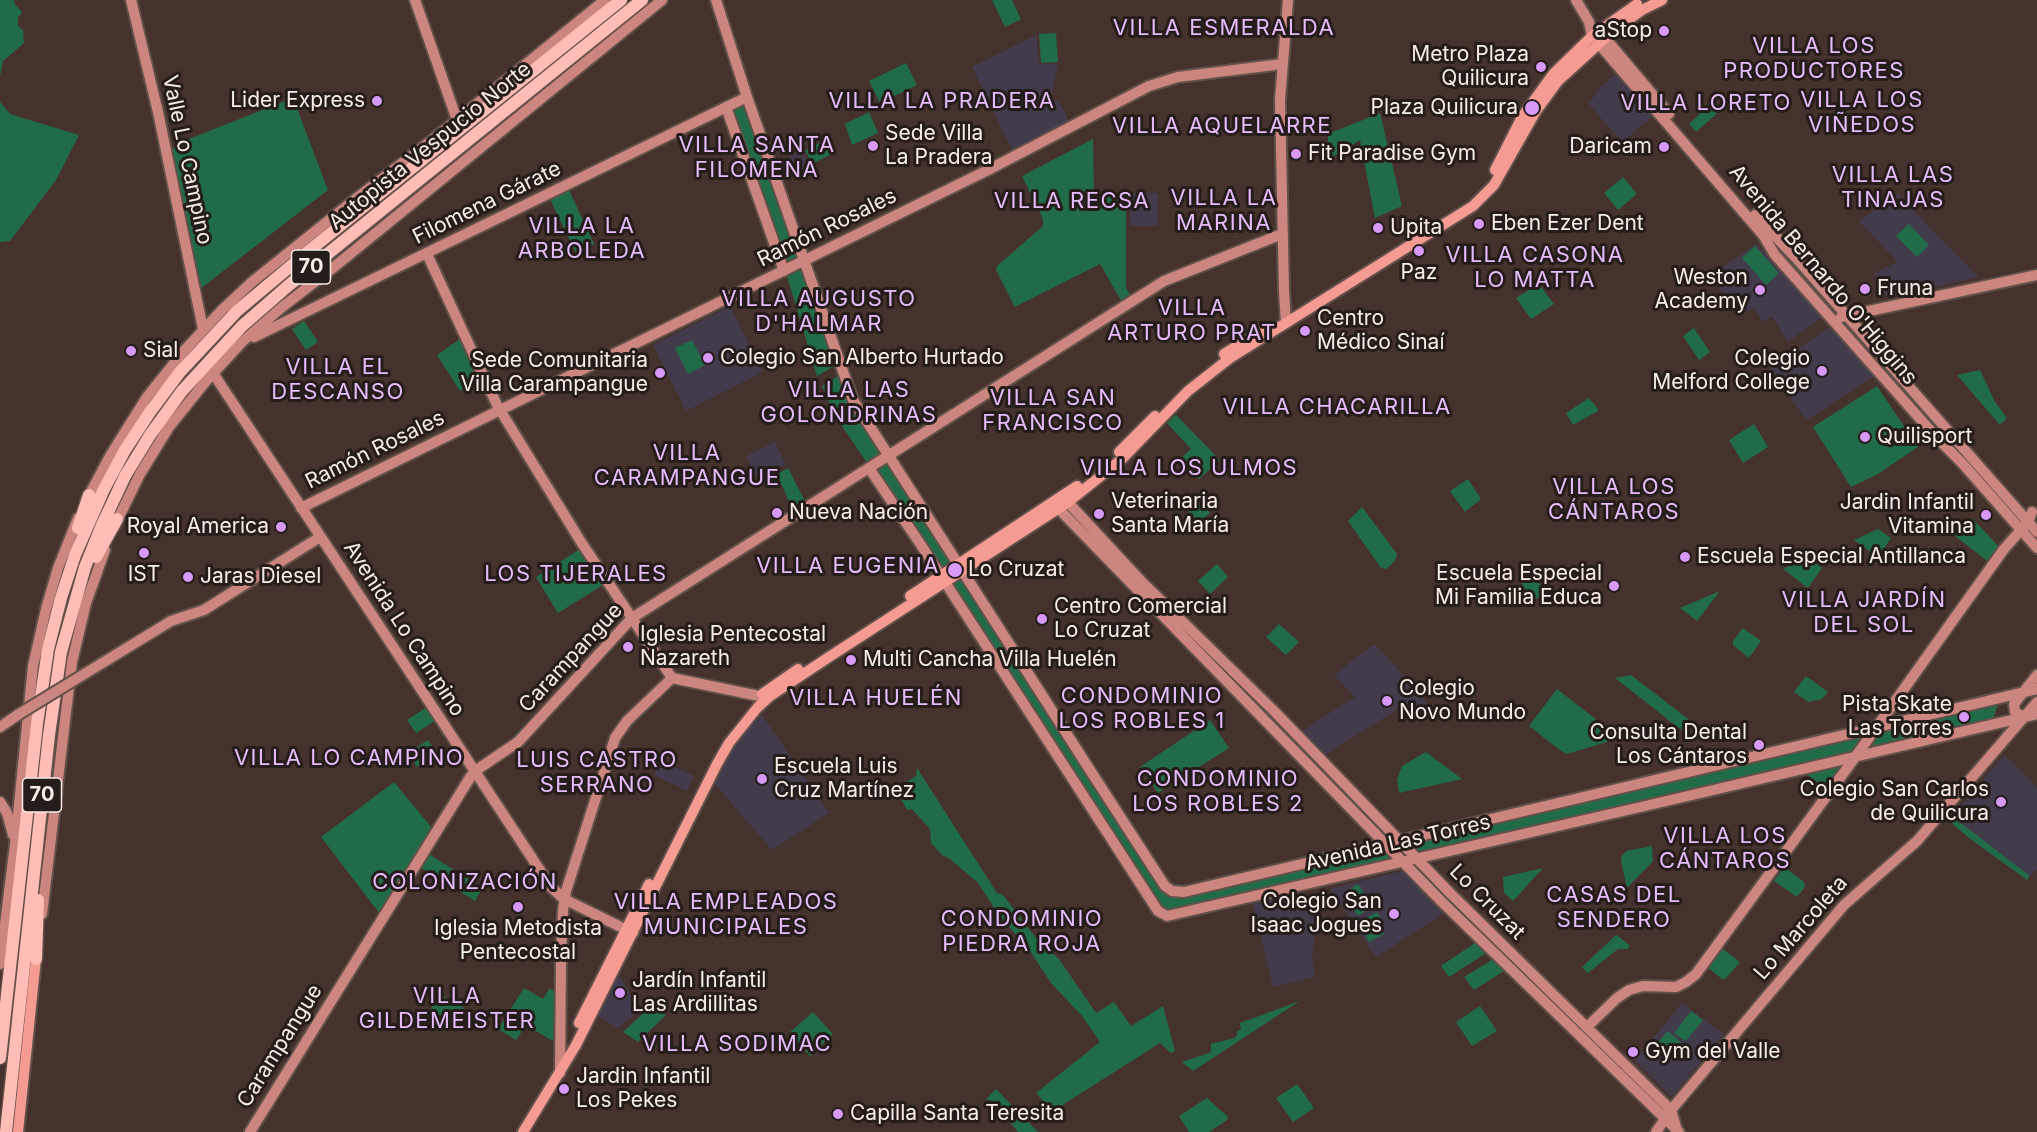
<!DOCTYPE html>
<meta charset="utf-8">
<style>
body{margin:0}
canvas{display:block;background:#45322c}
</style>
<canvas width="2037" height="1132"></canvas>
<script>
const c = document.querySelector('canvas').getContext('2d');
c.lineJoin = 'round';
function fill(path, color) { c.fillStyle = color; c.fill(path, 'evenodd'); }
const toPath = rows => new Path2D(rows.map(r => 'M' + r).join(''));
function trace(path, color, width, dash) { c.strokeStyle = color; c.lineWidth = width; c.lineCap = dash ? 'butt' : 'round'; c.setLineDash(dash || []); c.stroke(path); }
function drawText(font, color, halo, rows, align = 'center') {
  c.font = font + ' Inter,sans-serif'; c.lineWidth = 6; c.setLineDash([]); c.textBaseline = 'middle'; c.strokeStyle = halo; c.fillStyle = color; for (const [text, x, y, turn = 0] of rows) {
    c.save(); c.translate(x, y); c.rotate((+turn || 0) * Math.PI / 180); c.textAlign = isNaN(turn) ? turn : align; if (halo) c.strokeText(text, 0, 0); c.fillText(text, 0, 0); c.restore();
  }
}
fill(toPath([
 [1036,35,1039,65,1058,63,1051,99,1059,101,1069,121,1012,150,972,67],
 [1615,74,1653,116,1622,142,1588,103,1596,95,1596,92],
 [803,150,809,166,784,177,779,162],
 [1130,193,1158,193,1158,226,1130,226],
 [1897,193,1978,277,1920,291,1884,295,1874,273,1898,262,1859,221],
 [1756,244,1777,264,1821,316,1821,318,1788,342,1772,316,1763,322,1753,308,1737,316,1712,275],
 [730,306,763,372,686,411,653,345],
 [1830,327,1833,328,1873,374,1873,377,1808,419,1805,419,1771,369,1773,366],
 [775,442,786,465,757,479,746,456],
 [1374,644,1415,687,1430,708,1418,715,1406,704,1326,754,1302,731,1355,697,1334,675],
 [762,715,829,813,772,850,715,784,731,752,753,723],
 [2004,755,2037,788,2037,869,2030,876,1952,817],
 [661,760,694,776,687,791,654,775],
 [1402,871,1444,913,1376,957,1330,889],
 [1305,892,1308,901,1310,901,1316,925,1312,957,1315,977,1273,987,1253,904],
 [619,976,641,1009,618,1028,597,1015],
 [1682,1003,1724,1034,1671,1097,1635,1060]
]), '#423b4c');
fill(toPath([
 [0,0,14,0,14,3,22,12,18,18,18,26,23,30,24,43,3,61,0,76],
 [992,0,1012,0,1021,19,1005,27],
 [1056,33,1058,62,1041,63,1039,34],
 [906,63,917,85,880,103,869,81],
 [293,98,328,190,200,289,171,153,176,144],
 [1714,101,1721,110,1696,132,1689,124],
 [0,102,10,114,79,135,56,180,10,241,0,242],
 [746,103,799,258,785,264,732,109],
 [869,112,878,133,852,145,845,124],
 [1380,113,1402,206,1375,218,1360,140,1328,160,1328,134],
 [827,139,834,153,812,164,805,150],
 [1093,139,1094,195,1126,194,1126,288,1132,298,1123,304,1100,264,1015,307,996,270,997,266,1043,226,1043,219,1022,176],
 [1623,177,1637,194,1618,210,1604,193],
 [568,188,594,244,576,253,549,197],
 [1909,224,1929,245,1917,257,1896,236],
 [1755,246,1779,273,1766,285,1742,258],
 [802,265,836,365,817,376,786,273],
 [1539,284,1554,304,1531,319,1516,298],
 [304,321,318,342,306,350,292,329],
 [1848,323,1960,449,1955,452,1841,326],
 [1694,328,1710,352,1699,360,1683,336],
 [460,339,477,380,460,391,437,355],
 [692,340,705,365,688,374,675,348],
 [1980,370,1995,402,2007,418,2000,425,1957,375],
 [838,376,876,444,879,455,867,463,834,414,822,386],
 [1877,386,1918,447,1878,474,1851,487,1813,427],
 [1589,398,1598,409,1598,411,1573,425,1566,413],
 [1176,415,1220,460,1199,479,1180,459,1191,449,1167,423],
 [1754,424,1768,447,1743,463,1729,440],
 [888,463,1167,895,1182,897,1382,850,1392,860,1175,911,1162,909,874,472],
 [788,468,807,505,793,511,777,474],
 [1468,479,1481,499,1465,512,1450,491],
 [1192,494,1210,513,1199,523,1182,503],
 [1362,507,1397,554,1395,561,1386,569,1381,568,1348,521],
 [1972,518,2000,548,1990,563,1951,533],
 [1878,529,1891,538,1878,557,1854,540],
 [580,549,603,585,558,613,536,577],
 [1808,557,1822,568,1808,588,1783,569],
 [1217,564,1228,577,1210,594,1198,581],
 [1529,568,1546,593,1533,601,1517,576],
 [1720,591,1697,621,1680,608],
 [1279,624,1299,642,1286,655,1266,637],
 [1743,628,1761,641,1749,658,1733,645,1733,641],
 [1631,675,1696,725,1680,729,1615,678],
 [1806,676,1828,692,1822,699,1808,702,1794,692],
 [1557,689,1620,738,1567,754,1561,751,1529,726],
 [1999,702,1992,721,1946,732,1937,726,1925,729,1919,720],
 [427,707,436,720,416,733,407,720],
 [1210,720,1229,748,1158,793,1140,767],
 [1914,722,1919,738,1422,854,1409,841],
 [428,740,437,753,417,767,408,753],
 [1426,752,1462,779,1399,793,1397,780,1402,766],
 [1843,764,1845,766,1829,791,1805,773],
 [917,768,997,893,1003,895,1036,938,1059,959,1096,1013,1114,1002,1131,1026,1163,1006,1175,1051,1171,1053,1160,1043,1053,1111,1036,1093,1100,1042,1082,1016,1051,983,1032,954,997,912,978,883,950,859,942,855,931,843,930,829,912,809,907,810,901,799,898,800,890,787,894,785,899,787,916,776],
 [394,782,432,828,380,914,321,837],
 [1952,817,1970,830,2030,876,2027,880,1969,838,1950,822],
 [1652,846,1653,861,1627,888,1621,861,1622,856,1626,851],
 [429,854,481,887,482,889,475,901,420,867],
 [1784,867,1804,882,1805,887,1797,897,1774,881],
 [1543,868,1513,901,1504,893,1503,877],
 [1358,884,1373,906,1358,916,1343,894],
 [1377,912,1384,923,1372,931,1380,927,1384,934,1369,942,1358,923],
 [1617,935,1629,945,1628,949,1618,949,1588,973,1582,967,1615,936],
 [1475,943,1486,953,1449,977,1441,966],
 [1722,948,1740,962,1725,979,1722,979,1707,967],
 [1492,960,1504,971,1474,990,1464,977],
 [524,988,543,999,550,988,555,993,553,1041,526,1025,516,1040,498,1029],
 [440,994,464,1008,455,1024,430,1010],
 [1300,1001,1193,1071,1182,1062,1209,1053,1211,1051,1211,1044,1234,1038,1237,1035,1237,1031,1241,1030,1240,1023],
 [1480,1006,1497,1031,1472,1046,1456,1022],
 [654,1008,666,1015,638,1042,623,1032,648,1009],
 [1691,1011,1703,1020,1686,1041,1674,1033],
 [813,1012,833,1034,810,1056,789,1033],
 [1668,1031,1687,1048,1677,1060,1657,1043],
 [1297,1084,1314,1108,1293,1122,1276,1098],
 [996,1089,1038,1132,1018,1132,992,1101,986,1099],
 [1207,1098,1228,1117,1227,1120,1209,1132,1189,1132,1179,1116]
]), '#216c48');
const secondary = toPath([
 [131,0,158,112,203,329],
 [415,0,457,120],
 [716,0,747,97,853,400,1097,781,1165,886,1172,891,1184,892,2037,689],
 [1576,0,1589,22,1592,36,1763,235,1775,255,1938,439,1962,463,2037,548],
 [1600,32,1669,114],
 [726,107,784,271],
 [1755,215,1796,258,2037,532],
 [427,254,497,405,581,542,672,678,759,696],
 [1841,317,2037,275],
 [1286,323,1284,291,1280,100,1288,0],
 [254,337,747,97],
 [213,373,551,887,564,899,633,933],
 [869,468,921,545,1158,911,1167,916,1645,806,2037,714],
 [1063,497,1140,580,1274,711,1450,893,1671,1110,1676,1127],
 [86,501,110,456,147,397,184,351,222,310,252,282,353,201,436,137,605,0],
 [1053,503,1442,902,1679,1132],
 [301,508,988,170,1149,86,1178,77,1282,64],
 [114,527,140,474,169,427,206,381,242,342,281,308,334,267,662,0],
 [117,654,171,621,204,610,320,537],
 [2024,717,2015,712,2014,704,2037,675],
 [1913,719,1922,728,1919,742],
 [0,727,19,714],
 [0,802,7,813,13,835],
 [42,914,72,662,86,603,105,550],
 [0,964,15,844,33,666,46,609,58,568,78,518],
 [1587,1027,1617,998,1629,990,1643,986,1676,987,1686,982,1696,974,1856,756,2004,549,2028,522,2032,512],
 [560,1073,561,957,563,910,566,891,615,738,627,721,672,678],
 [250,1132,471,776,475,771,518,742,632,618,1164,281,1282,234],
 [1656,1132,1671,1110,1844,905,1917,841,2037,702]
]);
const primary = toPath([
 [1495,170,1522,117,1554,73,1592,36,1637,4],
 [1224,354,1262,330],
 [1119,452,1155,416],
 [910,596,1077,486],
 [762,694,798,669],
 [579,1023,649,884],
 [18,1132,36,959],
 [523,1132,576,1045,717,764,729,743,757,708,770,696,829,657,1067,503,1122,459,1188,391,1230,358,1473,206,1494,185,1536,111,1558,81,1612,32,1642,10,1662,0]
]);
const highway = toPath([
 [78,528,89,495],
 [96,557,117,519],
 [36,959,38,900],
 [0,1058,37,724,48,649,61,598,75,555,103,491,125,450,150,412,180,372,237,311,305,254,621,0],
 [6,1132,49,735,61,652,85,567,102,525,125,476,150,435,182,391,242,326,289,285,642,0]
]);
trace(secondary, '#62504a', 14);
trace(primary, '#62504a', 14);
trace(highway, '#62504a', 15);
trace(secondary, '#cc867f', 10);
trace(primary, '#f59b92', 10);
trace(highway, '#ffbdb6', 12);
const secondaryBridge = toPath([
 [19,714,117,654]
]);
trace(secondaryBridge, '#62504a', 14, []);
trace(secondaryBridge, '#cc867f', 10);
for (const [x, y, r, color] of [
 [1664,31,6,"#d89af8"],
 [1541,67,6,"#d89af8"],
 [377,101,6,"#d89af8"],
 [1532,108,8,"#d89af8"],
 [873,146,6,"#d89af8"],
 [1664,147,6,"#d89af8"],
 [1296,154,6,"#d89af8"],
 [1479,224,6,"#d89af8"],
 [1378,228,6,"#d89af8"],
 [1419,251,6,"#d89af8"],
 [1865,289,6,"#d89af8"],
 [1760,290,6,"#d89af8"],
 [1305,331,6,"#d89af8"],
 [131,351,6,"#d89af8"],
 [708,358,6,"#d89af8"],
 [1822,371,6,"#d89af8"],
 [660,373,6,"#d89af8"],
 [1865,437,6,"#d89af8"],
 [777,513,6,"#d89af8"],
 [1099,514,6,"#d89af8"],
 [1986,515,6,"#d89af8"],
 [281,527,6,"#d89af8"],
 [144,553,6,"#d89af8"],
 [1685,557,6,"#d89af8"],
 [955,570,8,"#d89af8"],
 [188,577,6,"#d89af8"],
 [1614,586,6,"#d89af8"],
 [1042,619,6,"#d89af8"],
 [628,647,6,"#d89af8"],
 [851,660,6,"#d89af8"],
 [1387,701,6,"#d89af8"],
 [1964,717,6,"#d89af8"],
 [1759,745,6,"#d89af8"],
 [762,779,6,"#d89af8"],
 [2001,802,6,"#d89af8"],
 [518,907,6,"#d89af8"],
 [1394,914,6,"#d89af8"],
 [620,993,6,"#d89af8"],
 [1633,1052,6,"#d89af8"],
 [564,1089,6,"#d89af8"],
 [838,1114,6,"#d89af8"]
]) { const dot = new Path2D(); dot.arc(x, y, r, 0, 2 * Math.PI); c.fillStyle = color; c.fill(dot); trace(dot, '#251d19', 2); }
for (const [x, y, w] of [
 [311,267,39],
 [42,795,39]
]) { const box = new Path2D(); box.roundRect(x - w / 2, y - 17, w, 34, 4.5); c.fillStyle = '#251d19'; c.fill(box); trace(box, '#f9ece8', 1.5); }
drawText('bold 20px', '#f9ece8', null, [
 ["70",311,267],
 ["70",42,795]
]);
drawText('21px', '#f9ece8', '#251d19', [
 ["aStop",1652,31,"right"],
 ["Metro Plaza",1529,55,"right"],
 ["Quilicura",1529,79,"right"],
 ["Lider Express",365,101,"right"],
 ["Plaza Quilicura",1518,108,"right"],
 ["Sede Villa",885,134],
 ["La Pradera",885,158],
 ["Daricam",1652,147,"right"],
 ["Fit Paradise Gym",1308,154],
 ["Eben Ezer Dent",1491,224],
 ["Upita",1390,228],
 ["Paz",1419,273,"center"],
 ["Weston",1748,278,"right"],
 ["Academy",1748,302,"right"],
 ["Fruna",1877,289],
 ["Centro",1317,319],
 ["Médico Sinaí",1317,343],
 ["Sial",143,351],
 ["Colegio San Alberto Hurtado",720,358],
 ["Colegio",1810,359,"right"],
 ["Melford College",1810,383,"right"],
 ["Sede Comunitaria",648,361,"right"],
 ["Villa Carampangue",648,385,"right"],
 ["Quilisport",1877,437],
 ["Veterinaria",1111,502],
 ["Santa María",1111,526],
 ["Jardin Infantil",1974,503,"right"],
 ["Vitamina",1974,527,"right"],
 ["Nueva Nación",789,513],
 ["Royal America",269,527,"right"],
 ["Escuela Especial Antillanca",1697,557],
 ["Lo Cruzat",968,570],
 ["Escuela Especial",1602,574,"right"],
 ["Mi Familia Educa",1602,598,"right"],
 ["IST",144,575,"center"],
 ["Jaras Diesel",200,577],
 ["Centro Comercial",1054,607],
 ["Lo Cruzat",1054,631],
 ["Iglesia Pentecostal",640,635],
 ["Nazareth",640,659],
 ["Multi Cancha Villa Huelén",863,660],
 ["Colegio",1399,689],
 ["Novo Mundo",1399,713],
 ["Pista Skate",1952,705,"right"],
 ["Las Torres",1952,729,"right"],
 ["Consulta Dental",1747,733,"right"],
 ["Los Cántaros",1747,757,"right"],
 ["Escuela Luis",774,767],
 ["Cruz Martínez",774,791],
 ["Colegio San Carlos",1989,790,"right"],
 ["de Quilicura",1989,814,"right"],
 ["Colegio San",1382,902,"right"],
 ["Isaac Jogues",1382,926,"right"],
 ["Iglesia Metodista",518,929,"center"],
 ["Pentecostal",518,953,"center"],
 ["Jardín Infantil",632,981],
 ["Las Ardillitas",632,1005],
 ["Gym del Valle",1645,1052],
 ["Jardin Infantil",576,1077],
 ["Los Pekes",576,1101],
 ["Capilla Santa Teresita",850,1114]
], 'left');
drawText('21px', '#f9ece8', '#251d19', [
 ["Autopista Vespucio Norte",430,146,-39],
 ["Valle Lo Campino",187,160,78],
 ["Filomena Gárate",487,203,-26],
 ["Ramón Rosales",827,228,-26],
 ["Avenida Bernardo O'Higgins",1823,275,50],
 ["Ramón Rosales",375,450,-26],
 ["Avenida Lo Campino",404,629,57],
 ["Carampangue",571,658,-47],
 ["Avenida Las Torres",1398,843,-13],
 ["Lo Cruzat",1487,902,45],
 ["Lo Marcoleta",1801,928,-49],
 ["Carampangue",280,1046,-58]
]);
c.letterSpacing = '1.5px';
drawText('22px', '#e6bbfd', '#251d19', [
 ["VILLA ESMERALDA",1224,28],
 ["VILLA LOS",1814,46],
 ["PRODUCTORES",1814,71],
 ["VILLA LOS",1862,100],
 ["VIÑEDOS",1862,125],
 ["VILLA LA PRADERA",942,101],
 ["VILLA LORETO",1706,103],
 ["VILLA AQUELARRE",1222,126],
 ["VILLA SANTA",757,145],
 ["FILOMENA",757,170],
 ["VILLA LAS",1893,175],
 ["TINAJAS",1893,200],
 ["VILLA LA",1224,198],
 ["MARINA",1224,223],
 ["VILLA RECSA",1072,201],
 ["VILLA LA",582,226],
 ["ARBOLEDA",582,251],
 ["VILLA CASONA",1535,255],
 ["LO MATTA",1535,280],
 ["VILLA AUGUSTO",819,299],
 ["D'HALMAR",819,324],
 ["VILLA",1192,308],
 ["ARTURO PRAT",1192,333],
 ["VILLA EL",338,367],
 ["DESCANSO",338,392],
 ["VILLA LAS",849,390],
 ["GOLONDRINAS",849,415],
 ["VILLA SAN",1053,398],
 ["FRANCISCO",1053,423],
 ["VILLA CHACARILLA",1337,407],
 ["VILLA",687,453],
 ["CARAMPANGUE",687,478],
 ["VILLA LOS ULMOS",1189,468],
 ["VILLA LOS",1614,487],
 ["CÁNTAROS",1614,512],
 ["VILLA EUGENIA",848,566],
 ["LOS TIJERALES",576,574],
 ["VILLA JARDÍN",1864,600],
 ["DEL SOL",1864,625],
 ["CONDOMINIO",1142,696],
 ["LOS ROBLES 1",1142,721],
 ["VILLA HUELÉN",876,698],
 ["VILLA LO CAMPINO",349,758],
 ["LUIS CASTRO",597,760],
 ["SERRANO",597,785],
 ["CONDOMINIO",1218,779],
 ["LOS ROBLES 2",1218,804],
 ["VILLA LOS",1725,836],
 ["CÁNTAROS",1725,861],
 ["COLONIZACIÓN",465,882],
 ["CASAS DEL",1614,895],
 ["SENDERO",1614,920],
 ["VILLA EMPLEADOS",726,902],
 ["MUNICIPALES",726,927],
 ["CONDOMINIO",1022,919],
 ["PIEDRA ROJA",1022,944],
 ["VILLA",447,996],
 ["GILDEMEISTER",447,1021],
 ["VILLA SODIMAC",737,1044]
]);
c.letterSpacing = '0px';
</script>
